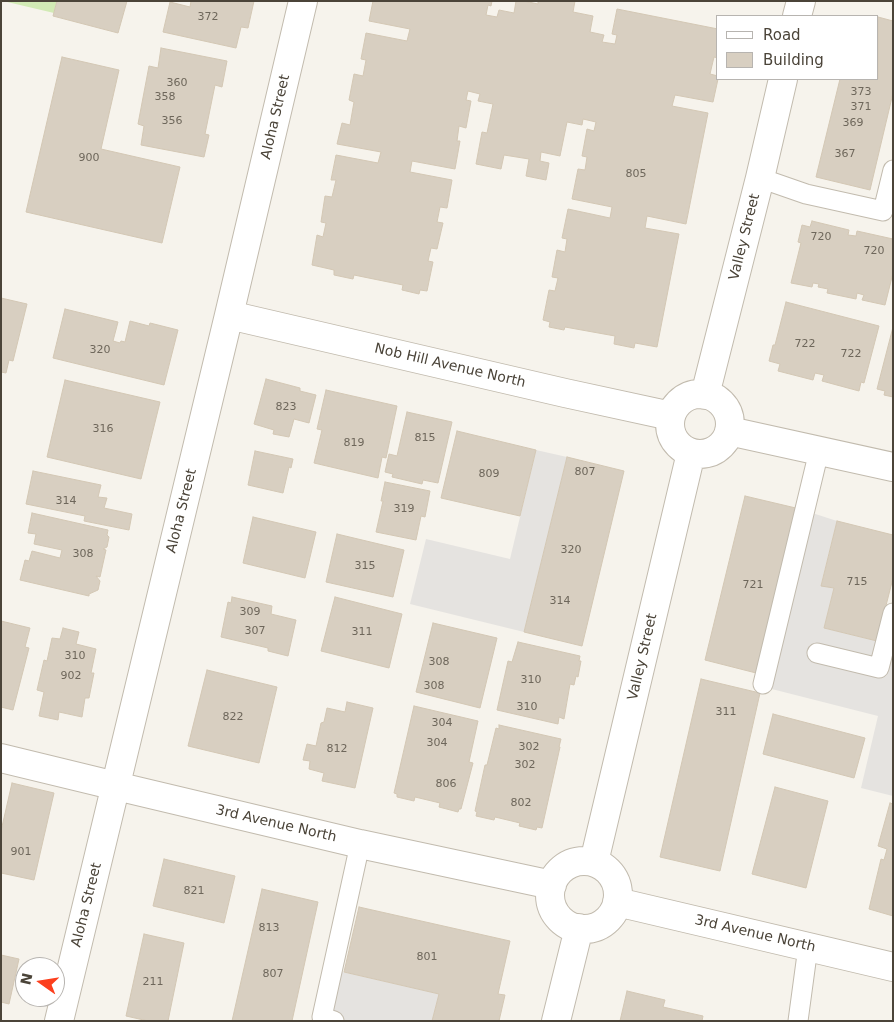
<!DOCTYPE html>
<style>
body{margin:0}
#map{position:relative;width:894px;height:1022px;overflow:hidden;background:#f6f3ec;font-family:"DejaVu Sans",sans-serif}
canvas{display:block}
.frame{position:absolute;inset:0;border:2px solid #4b4439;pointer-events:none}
.legend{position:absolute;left:716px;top:15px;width:162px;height:65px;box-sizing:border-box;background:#fff;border:1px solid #b7b4b0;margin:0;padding:6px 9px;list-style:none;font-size:15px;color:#4b4439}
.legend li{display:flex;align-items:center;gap:10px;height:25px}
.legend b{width:25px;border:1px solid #b7b4b0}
.north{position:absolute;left:15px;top:957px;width:50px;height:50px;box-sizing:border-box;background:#fff;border:1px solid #b7b4b0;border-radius:50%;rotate:283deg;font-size:14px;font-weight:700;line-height:20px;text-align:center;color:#4b4439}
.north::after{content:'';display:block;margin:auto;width:18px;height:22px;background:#fc3f1d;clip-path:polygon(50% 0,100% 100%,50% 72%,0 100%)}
</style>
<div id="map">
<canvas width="894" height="1022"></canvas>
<div class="frame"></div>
<ul class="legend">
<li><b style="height:6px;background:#fff"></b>Road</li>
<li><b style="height:14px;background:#d8cfc1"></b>Building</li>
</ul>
<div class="north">N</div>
</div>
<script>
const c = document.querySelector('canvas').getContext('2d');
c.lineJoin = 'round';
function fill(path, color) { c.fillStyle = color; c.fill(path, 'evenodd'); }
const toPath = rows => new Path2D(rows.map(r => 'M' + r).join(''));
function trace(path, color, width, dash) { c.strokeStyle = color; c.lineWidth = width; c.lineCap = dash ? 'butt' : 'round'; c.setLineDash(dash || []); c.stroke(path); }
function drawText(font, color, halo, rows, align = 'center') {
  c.font = font + ' "DejaVu Sans",sans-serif'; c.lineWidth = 5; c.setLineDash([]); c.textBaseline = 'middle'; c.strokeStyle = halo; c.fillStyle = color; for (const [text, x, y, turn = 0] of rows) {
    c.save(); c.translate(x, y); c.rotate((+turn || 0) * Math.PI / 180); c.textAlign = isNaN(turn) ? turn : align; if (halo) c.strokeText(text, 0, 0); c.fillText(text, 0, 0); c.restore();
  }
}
fill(toPath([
 [3,1,57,1,54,13]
]), '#d2eab5');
fill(toPath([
 [536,450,567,457,524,632,410,604,426,539,510,559],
 [800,509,837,521,821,585,834,588,824,628,877,641,893,642,893,796,861,788,878,716,756,685],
 [326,968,439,994,432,1021,313,1021]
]), '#e5e3e0');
const building = toPath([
 [57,1,127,1,118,33,53,16,57,1],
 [191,1,254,1,248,28,241,27,236,48,163,32,170,2,190,7,191,1],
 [373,1,492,1,491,6,488,5,486,15,497,17,499,10,514,13,516,1,524,1,538,4,538,1,575,1,573,12,593,16,590,32,604,35,602,42,615,44,617,35,612,34,617,9,718,29,718,58,714,57,710,74,718,76,718,79,713,102,675,95,672,106,708,113,686,224,647,216,645,228,679,234,657,347,635,343,634,348,614,344,615,336,565,327,564,330,549,327,550,322,543,320,549,290,555,291,558,278,552,277,557,250,565,252,567,239,562,238,568,209,610,218,612,207,572,199,578,169,585,170,587,157,582,156,587,129,594,131,596,122,583,119,582,125,567,122,560,156,541,152,540,161,549,163,546,180,526,176,529,159,504,155,501,169,476,164,482,132,487,133,493,104,478,101,480,94,468,91,466,100,471,101,466,128,459,126,457,141,460,141,455,169,412,161,410,172,452,180,447,208,440,207,437,222,443,223,437,249,431,248,428,261,433,262,427,291,420,290,419,294,402,290,403,285,354,275,353,279,334,275,334,270,312,265,317,235,323,237,326,223,321,222,325,196,332,197,336,180,331,180,336,155,378,163,381,152,337,144,342,123,350,125,354,102,349,100,354,74,363,76,366,60,361,59,366,33,407,41,410,29,369,21,373,1],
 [878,17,893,21,893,93,870,190,816,177,840,79,878,79,878,17],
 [161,48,227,61,222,87,215,85,205,134,209,135,204,157,141,145,144,126,138,124,149,66,158,68,161,48],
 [62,57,119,70,101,149,180,167,162,243,26,212,62,57],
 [812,221,849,230,848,235,856,236,857,231,893,239,893,273,885,305,862,300,864,295,857,293,856,299,827,293,828,289,818,287,819,284,813,283,812,287,791,283,801,243,798,242,802,225,810,227,812,221],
 [1,298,27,304,13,361,9,360,6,373,1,372,1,298],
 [786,302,879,326,864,383,861,382,859,391,822,381,824,375,815,373,813,380,778,371,780,364,769,361,773,345,775,345,786,302],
 [65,309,118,322,113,341,120,343,121,341,125,342,130,321,149,326,150,323,178,330,164,385,53,358,65,309],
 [893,327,893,397,884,395,885,391,877,389,893,327],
 [266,379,300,388,300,391,316,395,309,423,294,419,289,437,273,434,274,430,254,424,266,379],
 [65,380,160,402,141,479,47,457,65,380],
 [326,390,397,406,386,458,382,457,378,478,314,463,322,430,317,429,326,390],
 [407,412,452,422,438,483,423,480,422,484,392,477,393,474,385,472,389,454,397,456,407,412],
 [457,431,536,450,520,516,441,498,457,431],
 [255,451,293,459,291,468,289,467,283,493,248,485,255,451],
 [567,457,624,471,582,646,524,632,567,457],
 [33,471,101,485,98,497,107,498,104,508,132,514,129,530,84,521,85,516,26,504,33,471],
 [385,482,430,491,425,517,421,516,416,540,376,532,383,501,381,501,385,482],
 [745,496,800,509,760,674,705,660,745,496],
 [32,513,108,530,107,535,109,537,107,547,103,549,106,550,100,577,96,576,100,581,98,590,89,594,89,596,20,580,25,560,29,561,32,551,60,558,62,550,34,544,36,534,28,533,32,513],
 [253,517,316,532,305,578,243,563,253,517],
 [837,521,893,535,893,578,877,641,824,628,834,588,821,586,837,521],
 [337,534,404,550,393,597,326,582,337,534],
 [232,597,272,606,271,614,296,620,288,656,268,651,268,648,221,637,228,602,231,603,232,597],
 [335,597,402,614,389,668,321,651,335,597],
 [1,621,30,628,25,647,29,648,13,710,1,707,1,621],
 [433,623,497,638,480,708,416,692,433,623],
 [63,628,79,632,76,644,96,649,91,673,94,673,89,698,85,698,82,717,59,712,58,720,39,716,44,692,37,690,44,660,47,661,52,638,60,639,63,628],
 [518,642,580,656,579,661,581,661,578,677,576,676,574,685,570,684,564,719,559,717,558,724,497,710,508,661,512,662,518,642],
 [207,670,277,687,259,763,188,746,207,670],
 [701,679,760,693,720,871,660,857,701,679],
 [347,702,373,708,355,788,322,781,324,773,309,769,310,761,303,760,307,744,316,746,321,723,324,722,327,708,345,712,347,702],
 [414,706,478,721,469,762,473,763,461,809,459,809,458,812,439,807,440,803,415,797,414,801,397,797,397,794,394,793,414,706],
 [773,714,865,738,854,778,763,754,773,714],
 [499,725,561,739,559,747,560,747,542,828,537,827,536,830,519,826,520,823,495,817,494,820,476,816,477,812,475,811,485,765,487,765,496,728,499,729,499,725],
 [12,783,54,793,34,880,1,873,1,831,12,783],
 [775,787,828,801,806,888,752,874,775,787],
 [890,803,893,804,893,916,869,909,881,859,884,860,887,849,878,846,890,803],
 [164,859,235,876,224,923,153,906,164,859],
 [262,889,318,902,292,1021,232,1021,262,889],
 [359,907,510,941,498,994,505,995,499,1021,432,1021,439,994,344,972,359,907],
 [144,934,184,943,168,1021,148,1021,126,1016,144,934],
 [1,955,19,959,9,1004,1,1002,1,955],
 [627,991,665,1000,663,1007,703,1016,702,1021,620,1021,627,991]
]);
fill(building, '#d8cfc1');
trace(building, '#d3c7b4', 1);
const service = toPath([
 [760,178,806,194,883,211,893,170],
 [817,653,879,668,893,613],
 [763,684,819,451],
 [334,1021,322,1017,360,844],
 [798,1021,808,947]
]);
const minor = toPath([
 [797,16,801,1],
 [229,315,565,393,671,416],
 '670 424a30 30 0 1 1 60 0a30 30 0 1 1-60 0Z',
 [705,395,760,178,783,79],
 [729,431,893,467],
 [1,758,116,786,360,844,552,885],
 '550 895a34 34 0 1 1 68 0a34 34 0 1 1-68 0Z',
 [594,862,691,453],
 [617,902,893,967],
 [59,1021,229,315,303,1],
 [556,1021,579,928]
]);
trace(service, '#c2bbae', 21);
trace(minor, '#c2bbae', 30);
trace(service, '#fff', 19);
trace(minor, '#fff', 28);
drawText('11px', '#6e675b', null, [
 ["372",208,17],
 ["360",177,83],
 ["373",861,92],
 ["358",165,97],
 ["371",861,107],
 ["356",172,121],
 ["369",853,123],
 ["367",845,154],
 ["900",89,158],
 ["805",636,174],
 ["720",821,237],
 ["720",874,251],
 ["722",805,344],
 ["320",100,350],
 ["722",851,354],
 ["823",286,407],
 ["316",103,429],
 ["815",425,438],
 ["819",354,443],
 ["807",585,472],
 ["809",489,474],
 ["314",66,501],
 ["319",404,509],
 ["320",571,550],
 ["308",83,554],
 ["315",365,566],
 ["715",857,582],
 ["721",753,585],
 ["314",560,601],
 ["309",250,612],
 ["307",255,631],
 ["311",362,632],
 ["310",75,656],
 ["308",439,662],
 ["902",71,676],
 ["310",531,680],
 ["308",434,686],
 ["310",527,707],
 ["311",726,712],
 ["822",233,717],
 ["304",442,723],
 ["304",437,743],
 ["302",529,747],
 ["812",337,749],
 ["302",525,765],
 ["806",446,784],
 ["802",521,803],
 ["901",21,852],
 ["821",194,891],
 ["813",269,928],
 ["801",427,957],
 ["807",273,974],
 ["211",153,982]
]);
drawText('14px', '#4b4439', '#fff', [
 ["Aloha Street",276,117,-77],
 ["Valley Street",745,237,-76],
 ["Nob Hill Avenue North",450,366,13],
 ["Aloha Street",182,511,-76],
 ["Valley Street",643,657,-77],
 ["3rd Avenue North",276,824,13],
 ["Aloha Street",87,905,-76],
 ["3rd Avenue North",755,934,13]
]);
</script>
